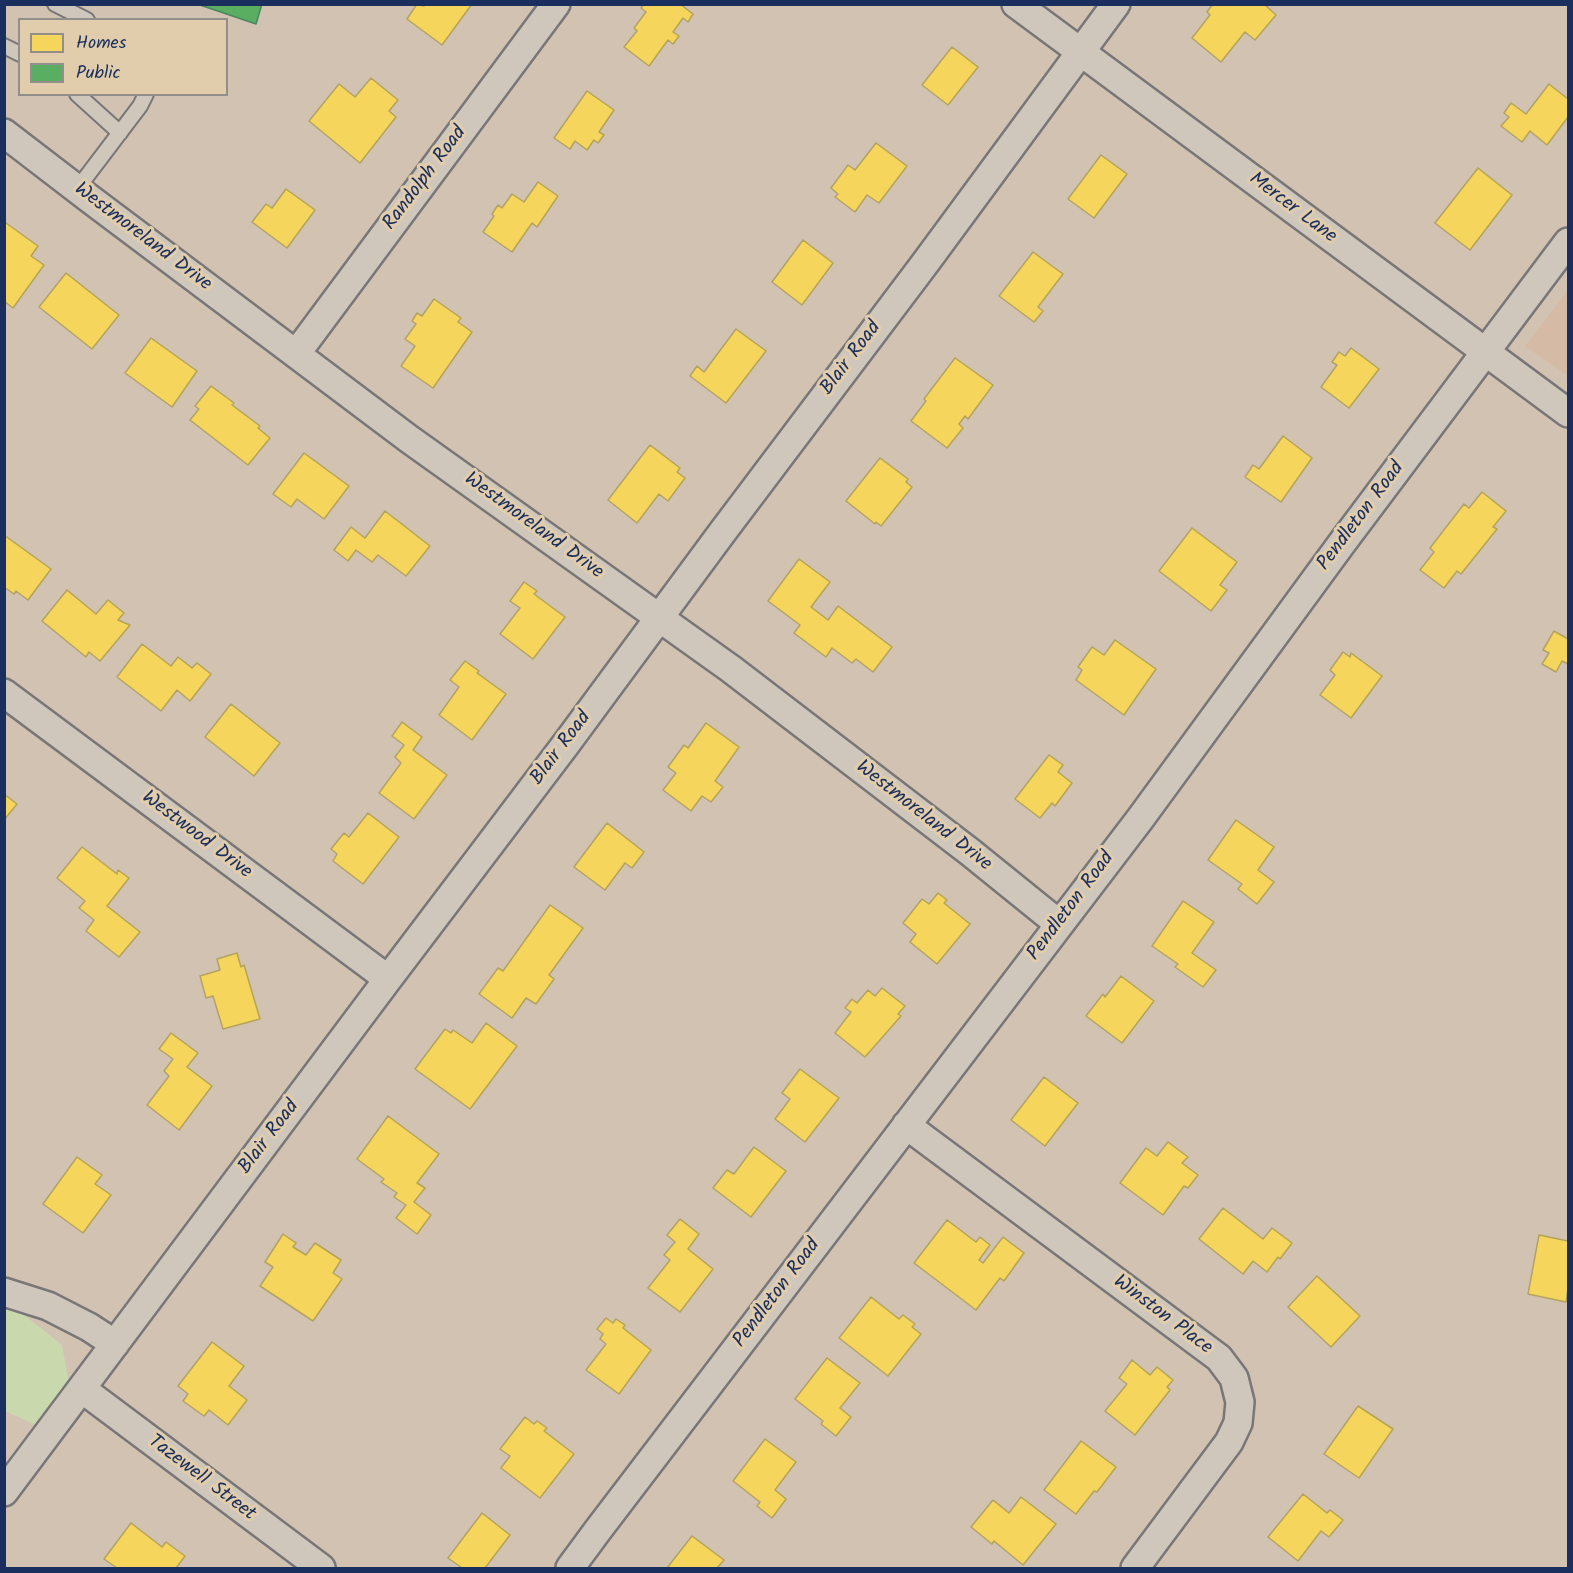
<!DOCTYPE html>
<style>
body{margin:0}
#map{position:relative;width:1573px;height:1573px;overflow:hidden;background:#d2c2b1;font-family:Kalam,sans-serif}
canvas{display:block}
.frame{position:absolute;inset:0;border:6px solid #1b2f5e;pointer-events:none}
.legend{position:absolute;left:18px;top:18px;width:210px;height:78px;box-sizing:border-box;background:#e1cdab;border:2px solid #928e8c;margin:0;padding:8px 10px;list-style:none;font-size:18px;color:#1b2f5e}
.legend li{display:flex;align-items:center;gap:12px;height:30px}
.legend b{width:30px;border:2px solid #928e8c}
</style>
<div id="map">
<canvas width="1573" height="1573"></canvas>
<div class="frame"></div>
<ul class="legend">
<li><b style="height:16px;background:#f6d55c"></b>Homes</li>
<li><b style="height:16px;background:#5aae61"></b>Public</li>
</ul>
</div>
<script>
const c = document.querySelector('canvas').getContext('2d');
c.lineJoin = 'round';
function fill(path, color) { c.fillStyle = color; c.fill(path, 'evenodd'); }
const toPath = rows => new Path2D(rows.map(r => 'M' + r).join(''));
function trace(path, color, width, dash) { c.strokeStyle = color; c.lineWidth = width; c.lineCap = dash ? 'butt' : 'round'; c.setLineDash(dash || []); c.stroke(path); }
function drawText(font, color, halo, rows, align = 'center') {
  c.font = font + ' Kalam,sans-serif'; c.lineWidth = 6; c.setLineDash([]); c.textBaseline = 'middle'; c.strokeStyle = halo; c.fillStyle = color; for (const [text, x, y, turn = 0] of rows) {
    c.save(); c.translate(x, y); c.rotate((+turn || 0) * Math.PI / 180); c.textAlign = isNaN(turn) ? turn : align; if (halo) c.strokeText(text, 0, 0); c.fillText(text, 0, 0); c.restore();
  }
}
fill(toPath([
 [1568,290,1568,376,1525,346]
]), '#d5bba5');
fill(toPath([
 [4,1303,14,1307,62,1345,71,1395,36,1425,5,1411]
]), '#c9d9ad');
const homes = toPath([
 [417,4,424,6,425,4,472,4,442,45,407,19,417,4],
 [644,4,680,4,693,14,688,22,683,18,673,32,679,36,673,44,668,40,649,66,624,47,637,31,634,28,646,12,641,8,644,4],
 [1213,4,1264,4,1276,15,1255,40,1245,32,1221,62,1192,38,1210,15,1207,12,1213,4],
 [952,47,978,67,948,105,922,85,952,47],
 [371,78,398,100,389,111,396,117,360,163,309,121,339,84,355,97,371,78],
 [1549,84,1568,99,1568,117,1547,145,1530,131,1522,142,1501,126,1509,117,1504,113,1511,103,1526,114,1549,84],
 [587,91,614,110,599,132,604,135,598,143,594,140,587,150,575,141,570,149,554,138,587,91],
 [876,143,907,166,879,203,867,195,855,212,835,197,838,194,831,188,848,165,855,170,876,143],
 [1101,155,1127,174,1094,218,1068,199,1101,155],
 [1478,168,1512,195,1470,250,1435,223,1478,168],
 [538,182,558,196,537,227,532,223,512,252,483,232,494,216,492,214,498,205,502,208,512,194,524,202,538,182],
 [286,189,315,210,287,248,252,222,266,204,272,208,286,189],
 [6,223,38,246,31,256,44,265,13,308,4,301,4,225,6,223],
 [803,240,833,263,802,305,772,282,803,240],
 [1033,252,1063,274,1038,307,1043,311,1034,322,999,296,1033,252],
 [66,273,119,315,92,349,39,307,66,273],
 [434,299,461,318,458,322,472,332,433,388,401,366,415,346,405,339,416,324,412,321,417,313,422,316,434,299],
 [736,329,766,351,726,403,690,376,697,366,704,372,736,329],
 [151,338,197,371,172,407,125,373,151,338],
 [1351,348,1379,369,1349,408,1321,387,1337,365,1332,362,1339,352,1345,356,1351,348],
 [955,358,993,385,968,419,965,416,959,424,963,428,947,448,911,421,926,401,924,399,955,358],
 [211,386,234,403,232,405,260,426,258,428,270,438,248,465,190,420,199,409,195,406,211,386],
 [1283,436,1312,458,1281,502,1245,477,1253,465,1259,469,1283,436],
 [650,445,680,468,677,472,685,478,668,501,659,494,637,523,608,500,650,445],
 [304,453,349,486,324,519,297,499,291,507,273,494,304,453],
 [880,458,908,479,906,482,912,487,881,526,876,522,875,524,846,501,880,458],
 [1482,492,1506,511,1493,527,1497,529,1461,574,1457,571,1444,588,1420,570,1434,552,1430,548,1464,504,1469,508,1482,492],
 [385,511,430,546,406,576,378,555,372,562,356,550,348,561,334,550,351,527,365,538,385,511],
 [1192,528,1237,562,1220,585,1227,590,1211,611,1159,571,1192,528],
 [4,535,51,569,28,600,16,591,14,594,4,587,4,535],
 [799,559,830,582,811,607,828,620,838,606,892,647,873,672,856,659,852,663,832,648,826,657,794,633,800,625,768,601,799,559],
 [524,582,537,591,534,594,565,617,533,659,500,634,520,608,510,601,524,582],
 [67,590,96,614,108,600,124,613,118,620,130,625,100,661,89,652,86,657,42,621,67,590],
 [1554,631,1568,639,1568,664,1562,661,1556,672,1542,664,1549,653,1543,650,1554,631],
 [1115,640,1156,669,1124,715,1076,680,1082,670,1078,667,1092,647,1104,655,1115,640],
 [142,644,171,666,178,657,192,668,197,663,211,674,190,701,177,690,161,711,117,677,142,644],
 [1343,652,1350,657,1351,653,1382,676,1351,718,1320,695,1335,675,1330,670,1343,652],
 [465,661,479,671,477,673,506,694,472,740,439,715,459,687,450,680,465,661],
 [231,704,280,743,254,776,205,737,231,704],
 [402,722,422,737,413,750,447,775,414,819,379,793,401,763,395,757,404,745,392,736,402,722],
 [706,723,739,747,715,781,723,787,711,802,702,796,691,811,663,790,676,773,668,767,684,745,688,748,706,723],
 [1049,755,1063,765,1058,772,1072,783,1055,806,1052,803,1040,818,1015,799,1049,755],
 [4,794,17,804,4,820,4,794],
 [368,813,399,837,363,884,333,861,337,854,331,849,344,833,349,837,368,813],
 [1236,820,1274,847,1258,870,1274,882,1257,904,1238,889,1242,884,1208,860,1236,820],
 [607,823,644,852,632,868,625,863,605,890,574,867,607,823],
 [82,847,117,874,118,870,129,878,107,906,140,932,119,957,86,931,94,920,79,908,85,901,57,878,82,847],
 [938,893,947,900,944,903,970,924,937,964,910,942,916,934,903,923,922,899,929,904,938,893],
 [1183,901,1214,922,1192,953,1216,970,1203,987,1175,967,1178,964,1152,946,1183,901],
 [550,905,583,928,549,975,554,979,536,1004,526,998,512,1018,479,994,498,968,503,971,550,905],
 [237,953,241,967,244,965,260,1019,223,1029,213,996,206,998,200,976,220,970,217,959,237,953],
 [1121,976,1154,1001,1122,1043,1086,1016,1103,994,1105,997,1121,976],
 [882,988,905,1006,898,1014,901,1016,865,1057,835,1033,851,1012,845,1008,852,999,857,1003,868,990,875,996,882,988],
 [486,1023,517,1046,470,1109,415,1069,445,1029,451,1033,453,1030,472,1043,486,1023],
 [171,1033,198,1053,187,1067,212,1086,179,1130,147,1105,169,1076,164,1071,173,1059,159,1049,171,1033],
 [800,1069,839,1098,805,1142,775,1119,790,1099,782,1093,800,1069],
 [1044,1077,1078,1103,1045,1146,1011,1120,1044,1077],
 [388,1116,439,1154,417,1183,425,1188,414,1202,431,1215,417,1234,396,1218,406,1205,394,1197,397,1193,381,1182,384,1179,357,1159,388,1116],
 [1168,1142,1188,1157,1182,1163,1198,1175,1188,1188,1184,1186,1163,1215,1120,1183,1146,1148,1157,1156,1168,1142],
 [754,1147,786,1171,751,1217,713,1188,727,1170,734,1174,754,1147],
 [77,1157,102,1175,95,1184,111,1195,83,1233,43,1204,77,1157],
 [1223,1208,1263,1239,1272,1228,1292,1243,1280,1259,1278,1257,1267,1272,1253,1261,1243,1274,1199,1239,1223,1208],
 [680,1219,699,1234,688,1249,713,1269,680,1312,648,1288,670,1260,664,1255,675,1242,667,1235,680,1219],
 [947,1220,976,1242,980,1237,990,1245,979,1260,983,1263,1003,1237,1024,1253,1004,1281,1000,1278,976,1310,914,1263,947,1220],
 [283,1234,296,1243,293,1247,306,1255,315,1243,341,1260,333,1273,342,1279,313,1321,260,1286,273,1267,265,1262,283,1234],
 [1539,1235,1568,1241,1568,1288,1566,1302,1528,1294,1539,1235],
 [1317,1276,1360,1316,1331,1347,1288,1307,1317,1276],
 [871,1297,899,1319,903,1315,915,1324,912,1327,921,1334,888,1376,839,1338,871,1297],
 [606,1318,613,1323,616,1319,625,1325,623,1328,651,1350,619,1394,586,1370,606,1344,600,1339,603,1334,597,1329,606,1318],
 [212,1342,244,1366,229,1386,247,1400,228,1425,209,1410,204,1416,183,1401,188,1394,178,1386,212,1342],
 [827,1358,860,1383,840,1408,851,1417,836,1436,821,1424,823,1421,795,1399,827,1358],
 [1132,1360,1150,1375,1157,1367,1173,1380,1167,1387,1170,1390,1135,1435,1105,1411,1127,1384,1119,1378,1132,1360],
 [1358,1406,1393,1429,1359,1478,1324,1454,1358,1406],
 [525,1417,534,1424,537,1421,547,1428,544,1431,574,1454,540,1498,501,1468,510,1456,500,1449,525,1417],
 [765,1439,796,1462,775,1490,786,1499,772,1518,757,1506,760,1502,733,1481,765,1439],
 [1081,1441,1116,1467,1097,1492,1094,1491,1076,1514,1044,1490,1081,1441],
 [1303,1494,1327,1513,1330,1510,1343,1520,1329,1537,1321,1531,1298,1561,1268,1537,1303,1494],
 [1021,1497,1056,1524,1023,1565,994,1541,992,1544,971,1527,993,1500,1009,1513,1021,1497],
 [482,1513,510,1535,485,1568,462,1568,448,1558,482,1513],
 [131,1523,162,1547,166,1542,185,1556,176,1568,117,1568,104,1559,131,1523],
 [692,1536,724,1560,717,1568,667,1568,692,1536]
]);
fill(homes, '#f6d55c');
trace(homes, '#b4a35d', 1.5);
const public = toPath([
 [197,4,262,4,256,24,197,4]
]);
fill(public, '#5aae61');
trace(public, '#478860', 1.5);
const service = toPath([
 [55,4,87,20],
 [4,46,20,54],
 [77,94,120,133],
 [77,189,140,106,146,94]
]);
const minor = toPath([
 [1016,4,1568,413],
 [4,133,90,199,409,439,731,669,970,852,1059,924],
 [296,354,556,4],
 [4,693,388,979],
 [906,1125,1219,1358,1234,1378,1240,1402,1238,1423,1229,1442,1135,1568],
 [4,1292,48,1306,89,1327,115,1344],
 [82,1389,321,1568],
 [4,1492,388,979,566,744,721,534,926,262,1116,4],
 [570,1568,598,1530,1140,819,1342,543,1568,242]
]);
trace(service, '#797677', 18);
trace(minor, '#797677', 32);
trace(service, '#cfc7bb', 14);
trace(minor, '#cfc7bb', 27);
drawText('20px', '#1b2f5e', '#e1cdab', [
 ["Randolph Road",426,179,-53],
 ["Mercer Lane",1292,209,37],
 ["Westmoreland Drive",142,238,37],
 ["Blair Road",852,359,-53],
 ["Pendleton Road",1362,517,-53],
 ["Westmoreland Drive",533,527,36],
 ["Blair Road",562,749,-53],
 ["Westmoreland Drive",923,817,38],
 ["Westwood Drive",196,836,37],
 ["Pendleton Road",1072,907,-53],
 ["Blair Road",270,1138,-53],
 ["Pendleton Road",778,1294,-53],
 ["Winston Place",1162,1316,37],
 ["Tazewell Street",201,1479,37]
]);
</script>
